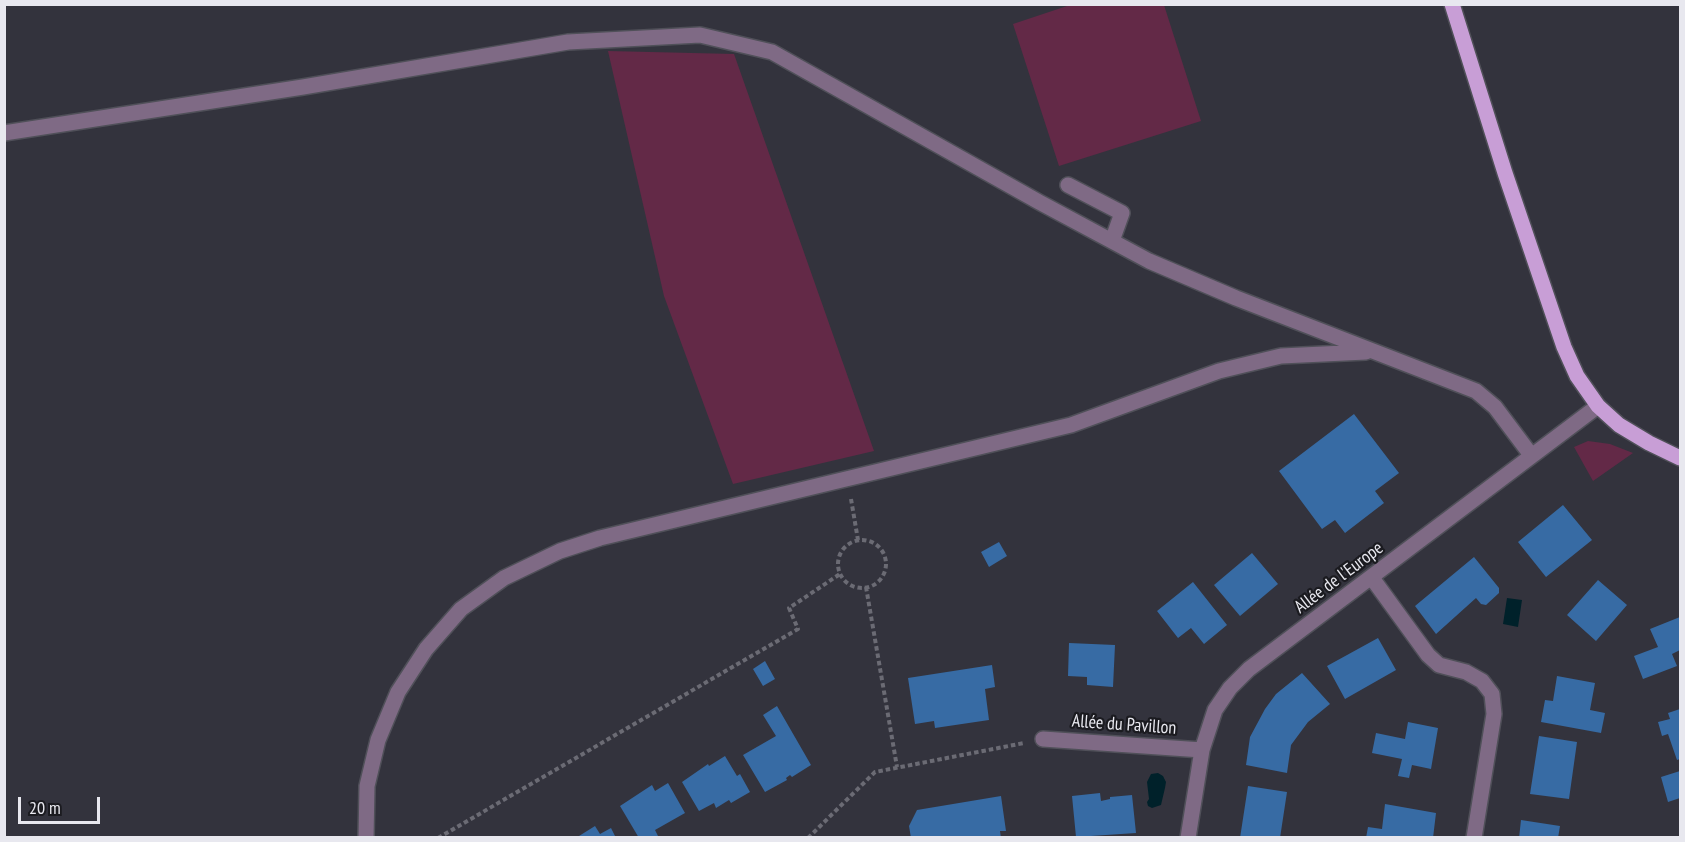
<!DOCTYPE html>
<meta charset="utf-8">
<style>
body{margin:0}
#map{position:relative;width:1685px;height:842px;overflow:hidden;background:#33333d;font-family:"PT Sans Narrow",sans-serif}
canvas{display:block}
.frame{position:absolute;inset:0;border:6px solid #e8e8ef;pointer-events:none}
.scale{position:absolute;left:18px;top:797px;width:82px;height:27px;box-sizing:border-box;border:3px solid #e8e8ef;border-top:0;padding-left:8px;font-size:18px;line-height:21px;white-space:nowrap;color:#e8e8ef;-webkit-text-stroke:4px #1b1b20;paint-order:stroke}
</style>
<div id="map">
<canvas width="1685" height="842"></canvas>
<div class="frame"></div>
<div class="scale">20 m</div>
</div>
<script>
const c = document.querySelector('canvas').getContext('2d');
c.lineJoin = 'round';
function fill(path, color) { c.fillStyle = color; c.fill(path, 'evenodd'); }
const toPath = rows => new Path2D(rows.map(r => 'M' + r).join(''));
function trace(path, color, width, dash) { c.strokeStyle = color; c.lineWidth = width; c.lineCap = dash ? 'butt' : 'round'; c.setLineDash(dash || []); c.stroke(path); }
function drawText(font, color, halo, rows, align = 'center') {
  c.font = font + ' "PT Sans Narrow",sans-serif'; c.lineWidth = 4.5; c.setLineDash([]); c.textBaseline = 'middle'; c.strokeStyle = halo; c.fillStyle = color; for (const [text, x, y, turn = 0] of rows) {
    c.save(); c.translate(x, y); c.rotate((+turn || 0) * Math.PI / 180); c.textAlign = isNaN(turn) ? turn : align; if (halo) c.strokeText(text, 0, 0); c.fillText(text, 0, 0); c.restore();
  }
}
fill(toPath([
 [1073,4,1164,5,1201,121,1059,166,1013,24],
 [608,51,734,54,874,451,733,484,664,296],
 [1588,441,1610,444,1633,453,1593,481,1574,447]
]), '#632947');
fill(toPath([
 [1507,598,1522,600,1518,627,1503,624],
 [1158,773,1163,776,1166,782,1165,788,1161,805,1152,808,1148,806,1147,802,1149,799,1147,782,1151,774]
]), '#00212a');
fill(toPath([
 [1354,414,1399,473,1375,491,1384,503,1345,533,1335,520,1322,529,1279,471],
 [1563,505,1592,540,1546,577,1518,542],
 [999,542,1007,556,989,567,981,552],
 [1252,553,1278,584,1240,616,1214,585],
 [1474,557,1499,588,1499,593,1486,605,1481,604,1476,598,1436,634,1415,606],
 [1598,580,1627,605,1596,641,1567,615],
 [1193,582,1227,625,1204,644,1191,628,1178,638,1157,611],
 [1680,617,1680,650,1672,654,1677,666,1643,679,1634,656,1658,647,1650,629],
 [1378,638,1396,670,1345,699,1327,666],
 [1069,643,1115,645,1113,687,1087,685,1087,677,1068,676],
 [765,661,775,679,763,686,753,669],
 [992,665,995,687,985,689,989,720,935,728,934,721,915,724,908,678],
 [1302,673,1330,704,1308,722,1291,745,1287,773,1246,765,1250,737,1265,709,1276,694],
 [1557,676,1595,683,1590,710,1605,713,1601,733,1541,722,1545,700,1553,701],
 [777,706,811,765,792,777,790,775,786,778,787,780,765,792,743,755,776,736,763,715],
 [1680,709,1680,759,1677,760,1668,734,1662,736,1658,722,1670,719,1668,713],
 [1408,722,1438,728,1431,769,1412,765,1409,778,1398,776,1402,759,1372,753,1376,733,1405,739],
 [1539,736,1577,742,1569,799,1530,794],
 [725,756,737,776,740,774,750,792,731,803,729,800,716,808,714,803,699,811,682,782,708,764,709,766],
 [1680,771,1680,798,1668,802,1661,777],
 [668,783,685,813,655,830,659,838,639,838,620,806,652,785,655,791],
 [1248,786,1287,792,1280,838,1240,838],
 [1100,793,1101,801,1110,799,1110,797,1132,795,1136,833,1076,837,1072,796],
 [1001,796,1006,831,1000,831,1001,838,972,838,971,836,911,838,909,826,917,810],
 [1385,804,1436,813,1433,838,1366,838,1368,827,1382,829],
 [1521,820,1560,826,1558,838,1519,838],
 [595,826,600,834,611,828,616,838,580,838,579,836]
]), '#376ba4');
const minor = toPath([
 [4,133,303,87,568,42,700,35,772,52,1039,202,1149,261,1236,298,1476,391,1495,407,1531,455],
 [1068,185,1122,213,1112,241],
 [1372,578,1428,655,1439,665,1466,672,1482,681,1492,694,1494,714,1474,838],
 [1043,739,1202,750],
 [366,838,367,786,378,740,398,692,426,649,461,609,504,578,560,551,600,538,1071,425,1219,371,1281,356,1366,352],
 [1188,838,1202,750,1215,710,1230,688,1249,669,1598,406]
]);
const major = toPath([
 [1452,4,1505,173,1564,347,1577,376,1598,406,1619,425,1649,443,1680,458]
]);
trace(minor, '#505059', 18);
trace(major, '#505059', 18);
trace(toPath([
 [851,499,858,540],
 '838 564a24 24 0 1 1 48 0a24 24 0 1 1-48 0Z',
 [866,587,897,767],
 [438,838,798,629,789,608,840,574],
 [808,838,875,772,1024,743]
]), '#6b6b74', 4, [4.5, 3]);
trace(minor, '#7f6a85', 15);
trace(major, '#c89ed6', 15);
drawText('18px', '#e8e8ef', '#1b1b20', [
 ["Allée de l'Europe",1339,578,-37],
 ["Allée du Pavillon",1124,725,4]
]);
</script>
